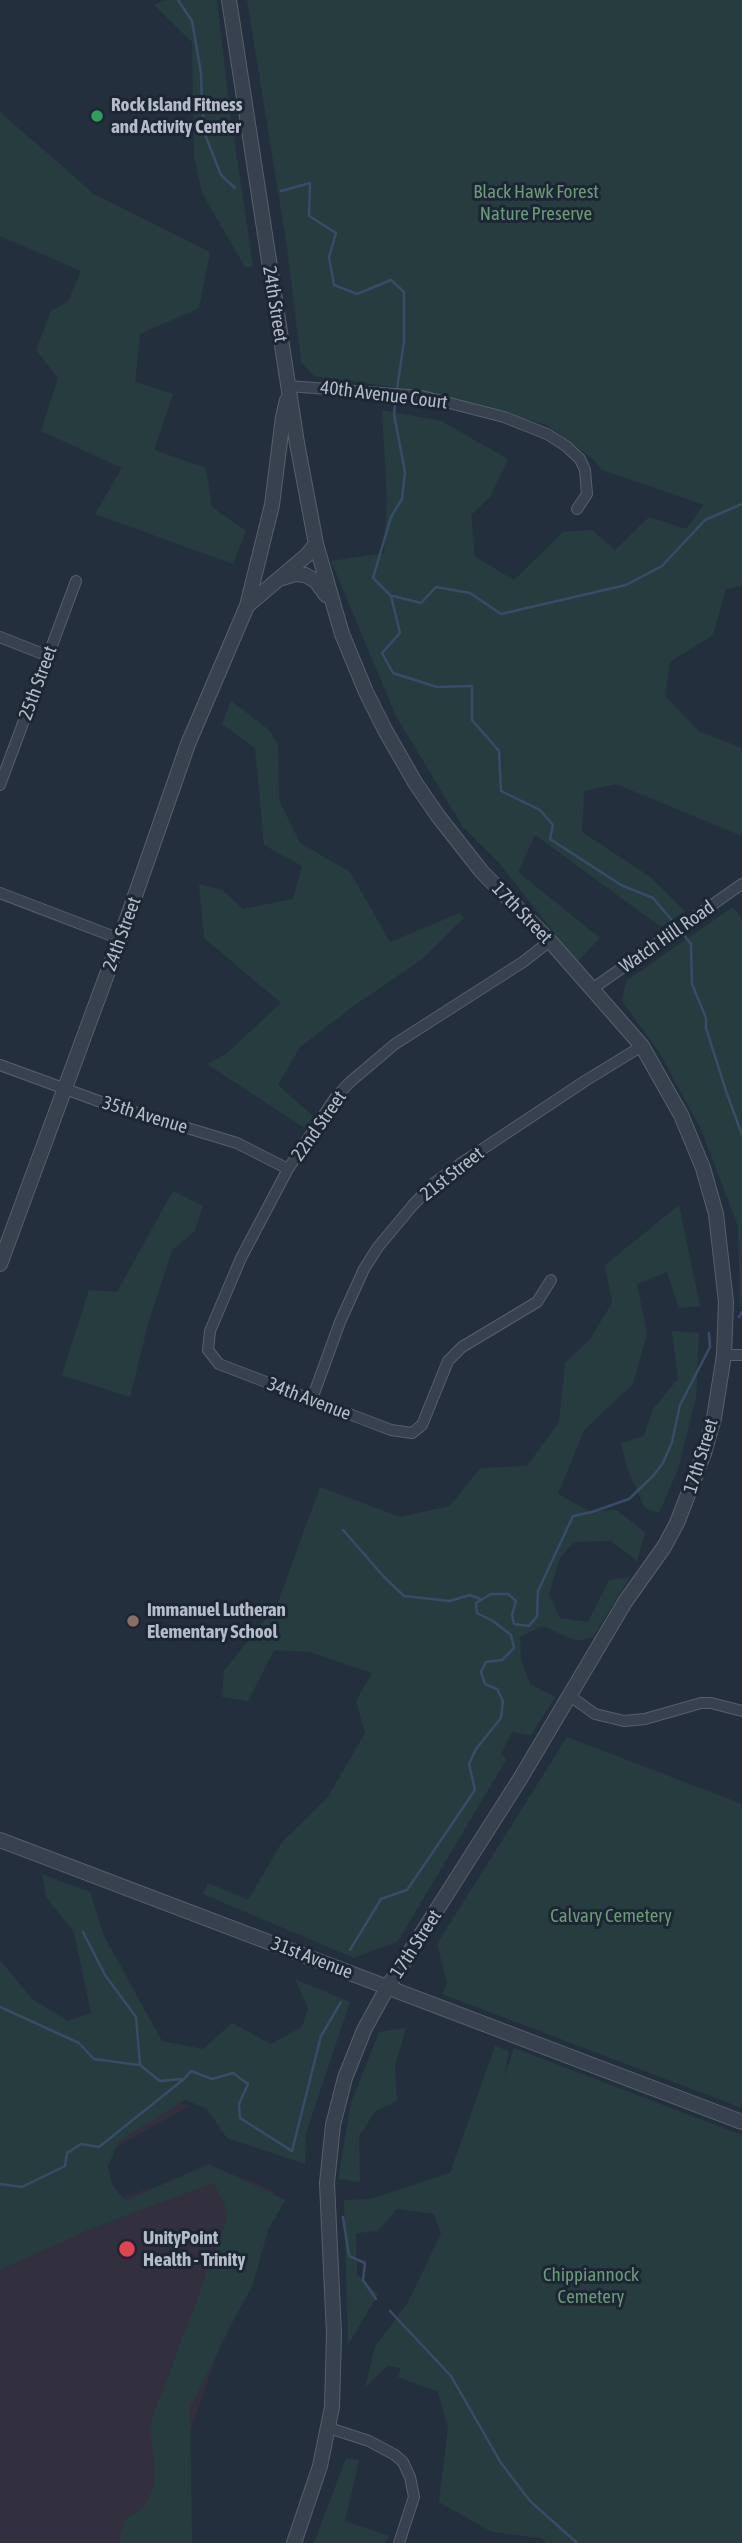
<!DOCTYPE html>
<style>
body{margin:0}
canvas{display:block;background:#242f3e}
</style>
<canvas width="742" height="2543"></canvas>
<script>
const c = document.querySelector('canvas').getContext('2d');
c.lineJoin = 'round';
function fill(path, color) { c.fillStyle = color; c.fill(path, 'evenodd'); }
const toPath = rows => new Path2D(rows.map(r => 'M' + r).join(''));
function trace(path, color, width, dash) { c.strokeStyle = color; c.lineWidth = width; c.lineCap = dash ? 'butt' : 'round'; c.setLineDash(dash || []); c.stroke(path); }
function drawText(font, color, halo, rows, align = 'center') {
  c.font = font + ' "Asap Condensed",sans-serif'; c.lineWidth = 6; c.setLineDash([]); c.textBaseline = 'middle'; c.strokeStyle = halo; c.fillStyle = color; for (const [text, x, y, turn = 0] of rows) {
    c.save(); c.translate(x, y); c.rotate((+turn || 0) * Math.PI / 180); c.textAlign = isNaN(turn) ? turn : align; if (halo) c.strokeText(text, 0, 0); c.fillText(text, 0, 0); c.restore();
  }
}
fill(toPath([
 [0,2032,189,2106,72,2172,91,2208,214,2167,274,2191,151,2543,0,2543]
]), '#32303f');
fill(toPath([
 [165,0,217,0,229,104,253,266,245,267,202,193,194,156,192,42,154,5],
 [247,0,742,0,742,586,726,589,713,635,670,662,665,696,700,732,742,748,742,836,616,784,584,791,582,832,649,876,685,911,661,927,535,835,518,872,600,938,577,962,500,864,463,827,396,716,331,561,384,553,387,498,382,410,441,421,508,459,490,497,471,515,475,557,514,580,563,532,592,530,615,550,649,517,686,529,704,505,602,470,594,460,547,425,431,392,314,376,301,362,287,247],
 [0,112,94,194,210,252,199,308,140,334,135,382,173,394,154,450,206,468,212,507,246,531,233,564,95,514,122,468,41,431,58,378,36,350,51,311,68,302,81,271,0,236],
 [231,701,268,729,278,744,279,800,300,843,350,872,390,942,460,913,464,918,422,959,355,1005,300,1047,278,1085,314,1117,306,1129,207,1064,226,1054,281,1003,204,938,199,884,222,890,243,909,293,899,302,866,264,845,255,748,222,724],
 [733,907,742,920,742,1306,740,1307,738,1226,701,1129,659,1052,622,1001,626,981],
 [173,1191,203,1206,194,1232,172,1250,148,1324,130,1397,62,1375,89,1290,117,1292],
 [679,1205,700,1306,679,1308,667,1272,637,1284,647,1334,633,1384,584,1430,558,1494,589,1511,616,1510,645,1532,637,1561,611,1541,574,1542,560,1558,549,1594,560,1618,588,1622,609,1580,630,1577,593,1637,576,1641,543,1626,520,1637,521,1660,530,1684,555,1697,531,1735,512,1732,501,1753,506,1760,398,1941,354,1958,203,1894,208,1883,248,1900,282,1842,328,1797,365,1733,356,1701,372,1673,310,1652,274,1650,248,1701,222,1697,224,1671,277,1605,320,1487,400,1517,450,1506,480,1468,527,1466,559,1422,565,1363,590,1339,612,1303,605,1265],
 [672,1331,699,1333,696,1397,678,1469,659,1513,645,1508,627,1468,621,1443,644,1436,653,1409,678,1379],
 [567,1737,742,1804,742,2108,442,1994,447,1983,437,1944],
 [42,1874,90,1892,104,1936,162,2041,203,2049,232,2023,271,2044,302,2027,308,2008,295,1979,350,2002,306,2133,305,2164,227,2138,206,2108,185,2100,119,2141,108,2166,112,2184,125,2201,209,2164,285,2200,268,2230,252,2287,235,2317,190,2407,192,2543,120,2543,119,2537,125,2520,144,2507,154,2487,155,2470,150,2425,226,2222,225,2204,213,2183,90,2229,0,2270,0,1960,32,1999,68,2021,91,2013,74,1932,46,1897],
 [406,2028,395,2066,397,2101,375,2111,359,2137,360,2182,338,2179,351,2103,379,2032],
 [495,2046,509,2051,504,2078,514,2048,742,2135,742,2543,547,2543,541,2538,492,2532,439,2502,448,2428,438,2392,398,2377,401,2368,388,2366,365,2387,375,2347,408,2302,441,2234,434,2214,397,2209,378,2231,356,2233,357,2275,378,2294,348,2345,344,2200,371,2199,450,2173],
 [346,2458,359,2460,345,2521,389,2536,385,2543,314,2543]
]), '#263c3f');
trace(toPath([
 [178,0,192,21,201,73,202,106,206,137,221,175,235,188],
 [281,191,310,183,309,216,336,233,329,257,334,285,357,294,391,280,404,292,404,341,397,389],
 [396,396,394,414,405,472,402,499,391,517,373,578,391,596,400,633,382,653,393,673,437,687,472,686,472,720,499,751,501,791,540,810,553,825,550,839,621,885,653,898,676,925],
 [393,596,421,603,436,587,470,593,501,614,626,585,662,566,705,520,742,504],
 [680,930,691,944,692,984,706,1018,706,1028,726,1091,742,1135],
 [739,1317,742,1312],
 [343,1530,384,1577,404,1596,450,1601,470,1595,480,1599],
 [83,1932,105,1975,136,2017,140,2065,160,2081,182,2079],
 [350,1950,381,1899,407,1890,475,1790,469,1764,476,1749,501,1718,503,1701,497,1689,485,1684,481,1672,486,1662,502,1660,514,1648,511,1635,493,1621,477,1613,476,1603,491,1594,508,1594,516,1601,512,1615,514,1624,529,1626,537,1616,538,1591,573,1516,592,1512,629,1499,653,1476,663,1463,672,1442,680,1405,710,1347,709,1333],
 [0,2007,79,2043,94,2059,139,2065],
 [0,2184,22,2187,65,2166,67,2153,81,2144,99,2147,184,2079,191,2071,212,2079,233,2073,248,2084,239,2104,240,2118,292,2151,321,2036,341,2002],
 [343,2217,349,2256,365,2263,363,2280,376,2299],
 [390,2311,451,2376,501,2463,530,2501,577,2543]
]), '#394c67', 2.5);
const minor = toPath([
 [288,386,422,396,504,417,547,434,566,446,580,459,585,470,587,494,577,509],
 [0,637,48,656],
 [0,785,76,581],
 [0,893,120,939],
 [550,941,523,962,395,1044,350,1082,335,1098,288,1169,241,1258,210,1331,208,1350,219,1364,391,1430,412,1433,422,1425,448,1361,462,1347,537,1302,551,1280],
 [592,989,742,884],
 [0,1065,101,1102,237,1143,288,1169],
 [724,1355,742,1355],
 [312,1399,340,1322,364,1269,378,1247,413,1205,434,1183,460,1164,585,1081,642,1046],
 [570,1696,595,1714,624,1721,645,1719,701,1703,711,1703,742,1711],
 [329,2428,369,2441,395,2455,403,2462,410,2477,414,2497,399,2543]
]);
const tertiary = toPath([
 [229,0,297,443,316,544,342,634,366,692,385,730,416,784,438,816,482,872,550,941,642,1046,681,1115,703,1168,716,1214,726,1302,724,1355,714,1418,704,1453,677,1523,664,1547,625,1602,520,1779,387,1988,364,2030,345,2078,333,2125,327,2183,334,2334,332,2407,320,2466,294,2543],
 [282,578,295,574,305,575,316,581,326,595],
 [247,606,307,555,316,544],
 [0,1264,120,939,188,744,247,606,272,505,283,417,287,400],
 [0,1840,742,2122]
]);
trace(minor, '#565f6c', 12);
trace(tertiary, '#565f6c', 16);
trace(minor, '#38414e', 10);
trace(tertiary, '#38414e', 14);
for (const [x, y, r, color] of [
 [97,116,7,"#2e9e5b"],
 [133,1621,7,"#8d6e63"],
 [127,2249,9,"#e0444e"]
]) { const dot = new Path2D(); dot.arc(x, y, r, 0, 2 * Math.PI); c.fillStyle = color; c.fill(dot); trace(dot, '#1d2633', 2.5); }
drawText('bold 19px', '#b4bcc9', '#1d2633', [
 ["Rock Island Fitness",111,105],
 ["and Activity Center",111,127],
 ["Immanuel Lutheran",147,1610],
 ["Elementary School",147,1632],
 ["UnityPoint",143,2238],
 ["Health - Trinity",143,2260]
], 'left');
drawText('19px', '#6b9a76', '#1d2633', [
 ["Black Hawk Forest",536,192],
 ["Nature Preserve",536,214],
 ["Calvary Cemetery",611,1916],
 ["Chippiannock",591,2275],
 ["Cemetery",591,2297]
]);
drawText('19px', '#b4bcc9', '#1d2633', [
 ["24th Street",275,304,81],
 ["40th Avenue Court",384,395,7],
 ["25th Street",38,683,-70],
 ["17th Street",522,913,46],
 ["24th Street",122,934,-70],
 ["Watch Hill Road",667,937,-35],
 ["35th Avenue",145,1115,17],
 ["22nd Street",319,1126,-55],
 ["21st Street",452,1174,-38],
 ["34th Avenue",309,1399,21],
 ["17th Street",701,1456,-73],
 ["17th Street",416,1944,-57],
 ["31st Avenue",312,1958,21]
]);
</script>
